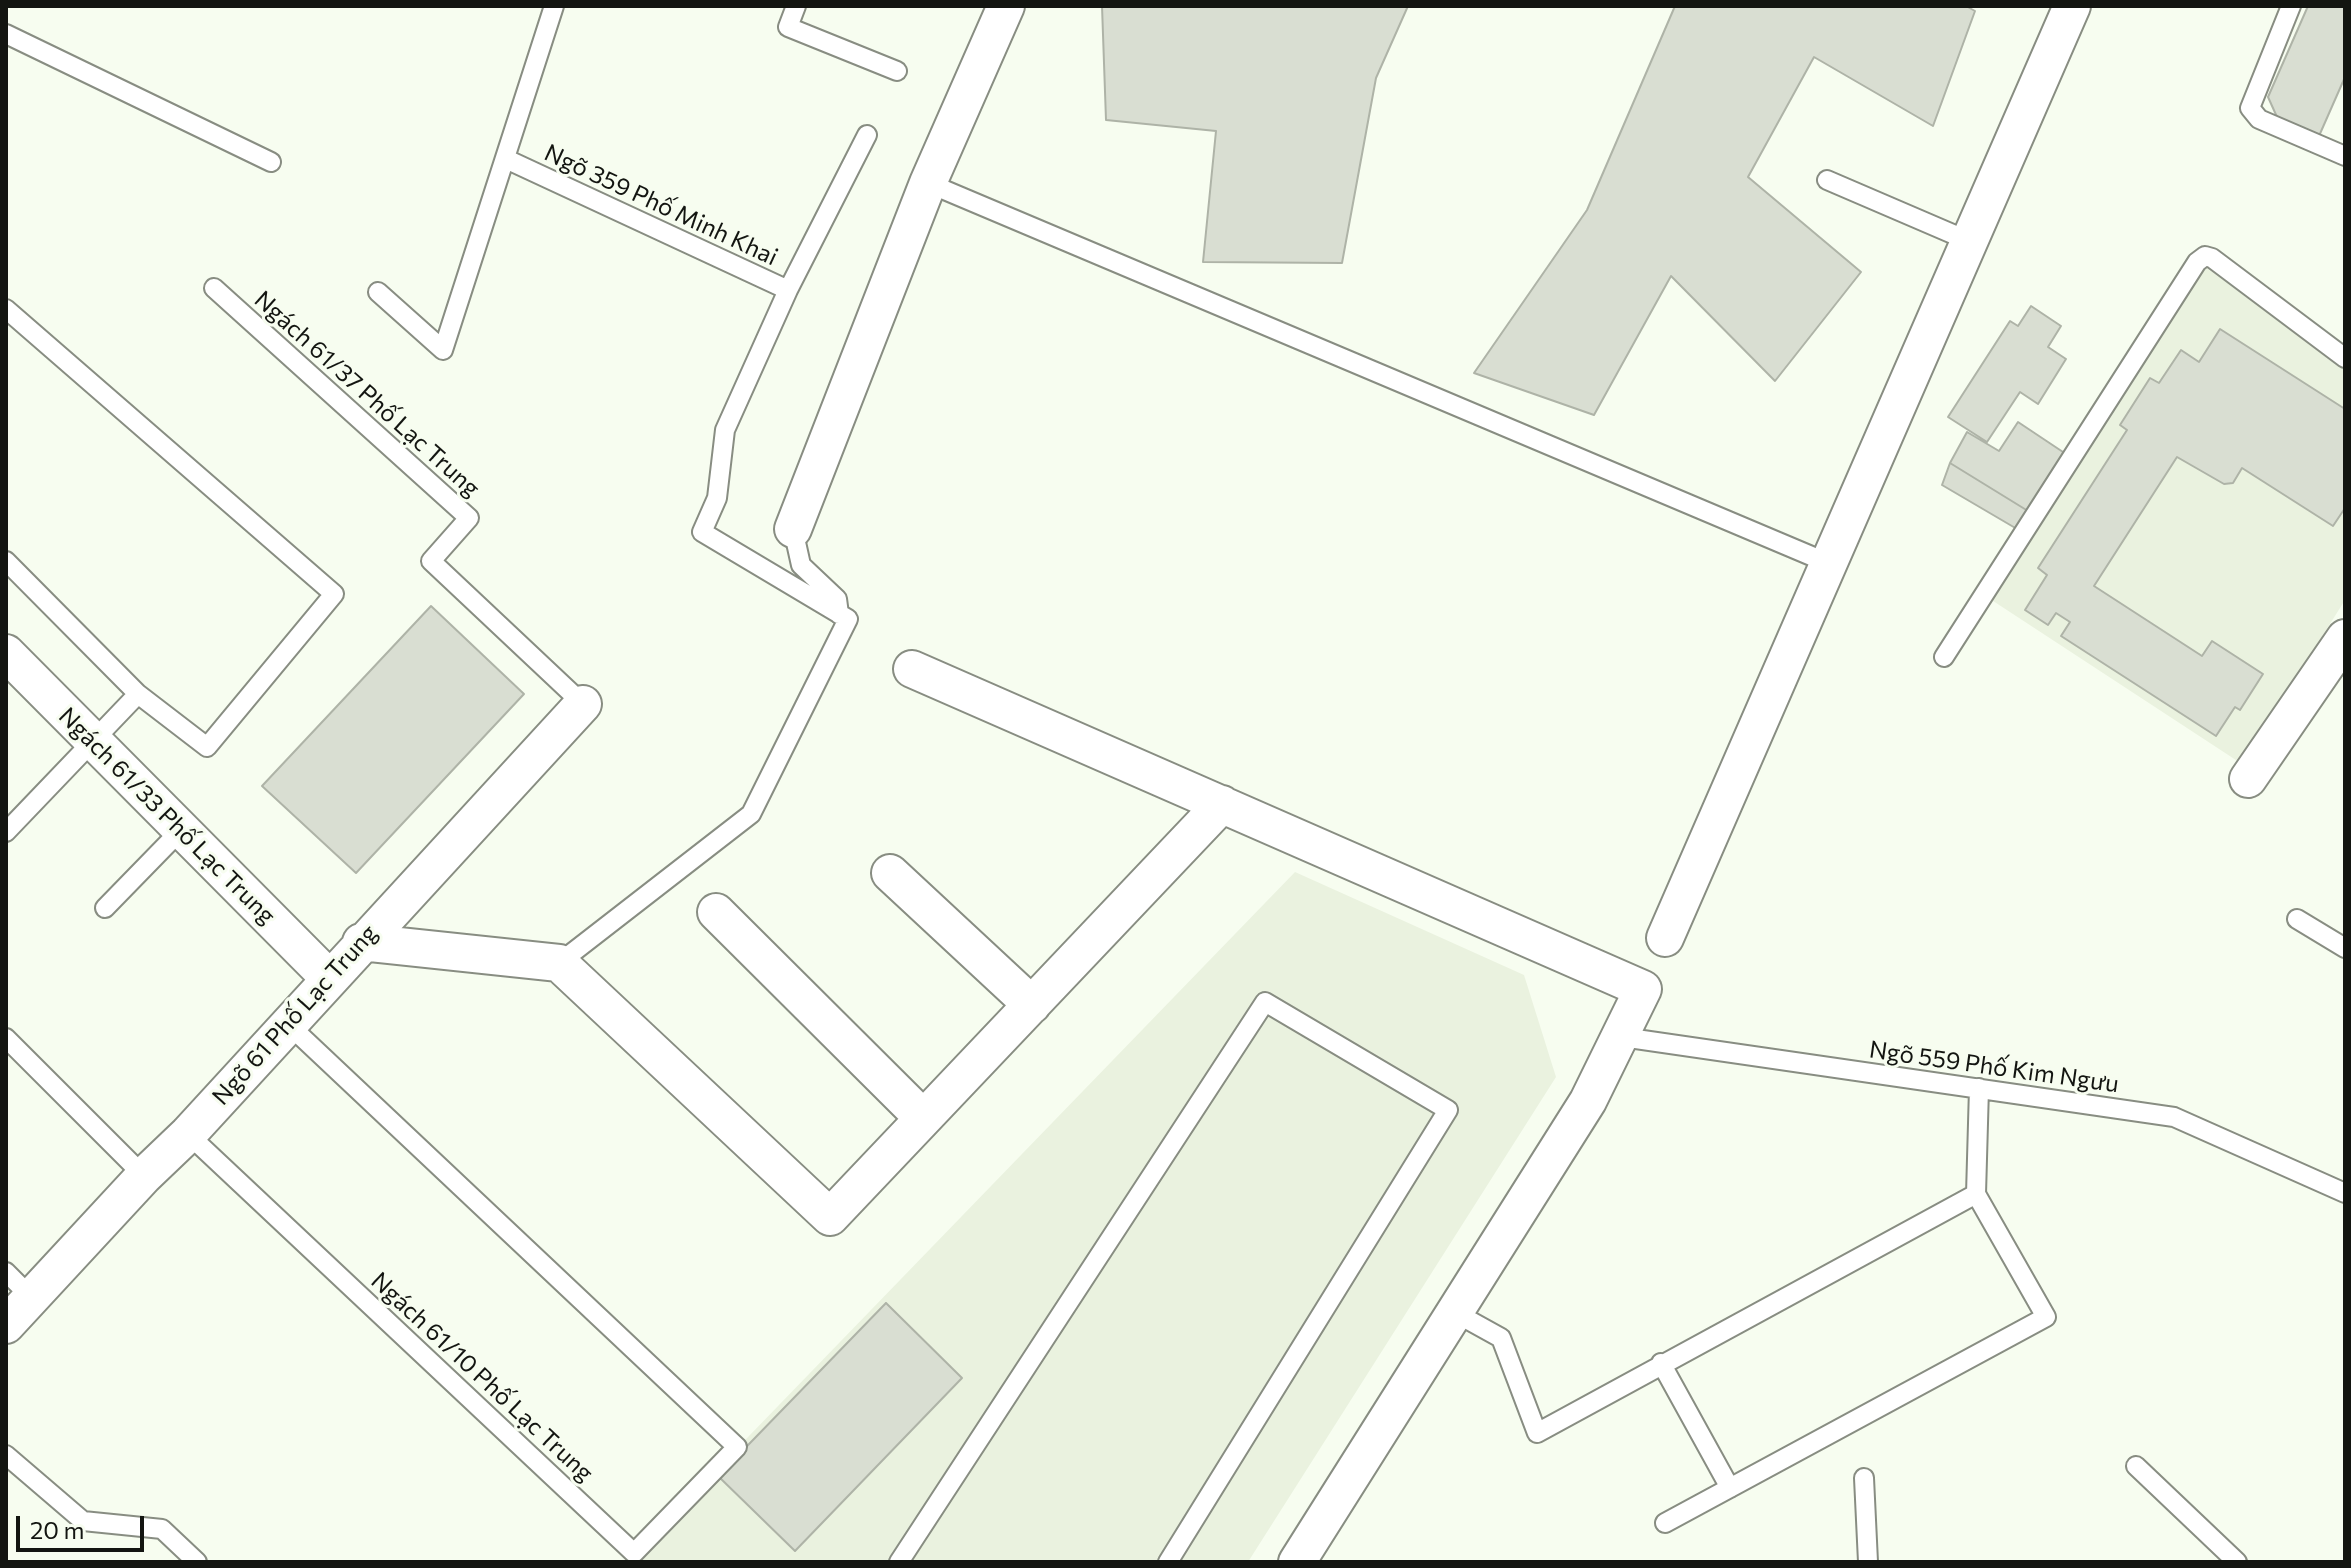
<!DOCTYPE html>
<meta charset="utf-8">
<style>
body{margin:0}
#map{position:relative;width:2351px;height:1568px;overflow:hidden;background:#f7fdf0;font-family:Commissioner,sans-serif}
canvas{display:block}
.frame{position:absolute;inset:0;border:8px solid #131511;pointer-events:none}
.scale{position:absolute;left:16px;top:1516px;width:128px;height:36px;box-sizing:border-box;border:4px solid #131511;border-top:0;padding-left:10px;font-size:24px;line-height:28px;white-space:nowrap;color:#131511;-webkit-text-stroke:6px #f7fdf0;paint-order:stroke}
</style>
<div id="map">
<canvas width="2351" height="1568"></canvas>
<div class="frame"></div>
<div class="scale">20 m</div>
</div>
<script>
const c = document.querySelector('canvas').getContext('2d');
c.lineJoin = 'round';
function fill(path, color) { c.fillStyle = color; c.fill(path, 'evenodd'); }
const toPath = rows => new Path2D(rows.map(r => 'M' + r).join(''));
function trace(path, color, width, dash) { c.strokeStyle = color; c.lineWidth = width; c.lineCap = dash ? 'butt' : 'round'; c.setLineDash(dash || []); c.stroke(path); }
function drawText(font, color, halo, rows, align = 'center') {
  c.font = font + ' Commissioner,sans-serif'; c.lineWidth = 6; c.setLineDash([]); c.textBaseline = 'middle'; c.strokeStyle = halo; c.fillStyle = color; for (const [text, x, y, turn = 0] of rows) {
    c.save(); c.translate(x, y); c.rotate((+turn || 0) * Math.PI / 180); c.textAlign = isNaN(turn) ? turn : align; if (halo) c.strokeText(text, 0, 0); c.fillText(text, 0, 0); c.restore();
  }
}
fill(toPath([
 [2204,265,2345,368,2345,600,2242,764,1987,597],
 [1295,872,1524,975,1556,1077,1248,1562,627,1562]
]), '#eaf2df');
const building = toPath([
 [1102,6,1408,6,1376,78,1342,263,1203,262,1216,131,1106,120,1102,6],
 [1675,6,1966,6,1975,11,1933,126,1814,57,1748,177,1861,272,1775,381,1671,276,1594,415,1474,373,1587,210,1675,6],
 [2308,6,2345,6,2345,77,2319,136,2277,117,2268,97,2308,6],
 [2031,306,2061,326,2048,347,2066,359,2038,404,2020,392,1987,442,1948,417,2010,321,2018,326,2031,306],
 [2220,329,2345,409,2345,508,2333,526,2242,468,2233,483,2224,484,2177,457,2094,586,2202,656,2212,641,2263,674,2240,710,2235,707,2216,736,2061,636,2070,622,2056,613,2048,625,2025,610,2047,575,2038,568,2127,430,2120,425,2150,378,2159,383,2181,350,2199,362,2220,329],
 [2018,422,2066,454,2028,511,1950,463,1967,432,1999,451,2018,422],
 [1950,463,2028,511,2017,529,1942,485,1950,463],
 [431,606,524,694,356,873,262,786,431,606],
 [886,1303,962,1378,795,1551,718,1476,886,1303]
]);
fill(building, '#d9ded2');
trace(building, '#aeb3a7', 2);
const service = toPath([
 [796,6,788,27,897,71],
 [2291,6,2250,108,2259,119,2345,156],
 [6,34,271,162],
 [506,159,788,290],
 [1827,180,1969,241],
 [928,183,1828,563],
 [214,288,469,518,431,561,583,704],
 [378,292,443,350,554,6],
 [6,309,334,594,207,747,138,694,6,832],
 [793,529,801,565,837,599,839,614],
 [6,561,138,694],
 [1944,657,2197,262,2205,256,2212,258,2345,358],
 [105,908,181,830],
 [2297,919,2345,948],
 [559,963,751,814,848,619,702,532,717,498,725,430,788,290,867,135],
 [1622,1037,2174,1117,2345,1193],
 [6,1038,144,1176],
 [188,1134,634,1553,737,1447,288,1024],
 [6,1272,31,1297],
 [1454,1312,1501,1338,1537,1433,1976,1194,1979,1088],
 [1661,1363,1730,1488],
 [6,1455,83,1521,162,1529,197,1562],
 [2136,1466,2237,1562],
 [1864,1478,1868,1562],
 [1665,1523,2046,1317,1976,1194],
 [899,1562,1265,1002,1448,1110,1168,1562]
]);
const minor = toPath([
 [793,529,928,183,1006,6],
 [6,653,328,977],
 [912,669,1643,989,1588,1101,1297,1562],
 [2248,779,2345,638],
 [890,873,1032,1005],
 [716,912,923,1118],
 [1665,938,2072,6],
 [361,942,559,963,830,1217,1222,804],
 [6,1325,144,1176,188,1134,583,704]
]);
trace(service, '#888d82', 22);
trace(minor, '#888d82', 40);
trace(service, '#fff', 18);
trace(minor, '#fff', 36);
drawText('24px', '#131511', '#f7fdf0', [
 ["Ngõ 359 Phố Minh Khai",661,205,25],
 ["Ngách 61/37 Phố Lạc Trung",367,394,42],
 ["Ngách 61/33 Phố Lạc Trung",167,816,45],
 ["Ngõ 61 Phố Lạc Trung",295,1015,-48],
 ["Ngõ 559 Phố Kim Ngưu",1994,1067,8],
 ["Ngách 61/10 Phố Lạc Trung",482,1377,43]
]);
</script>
